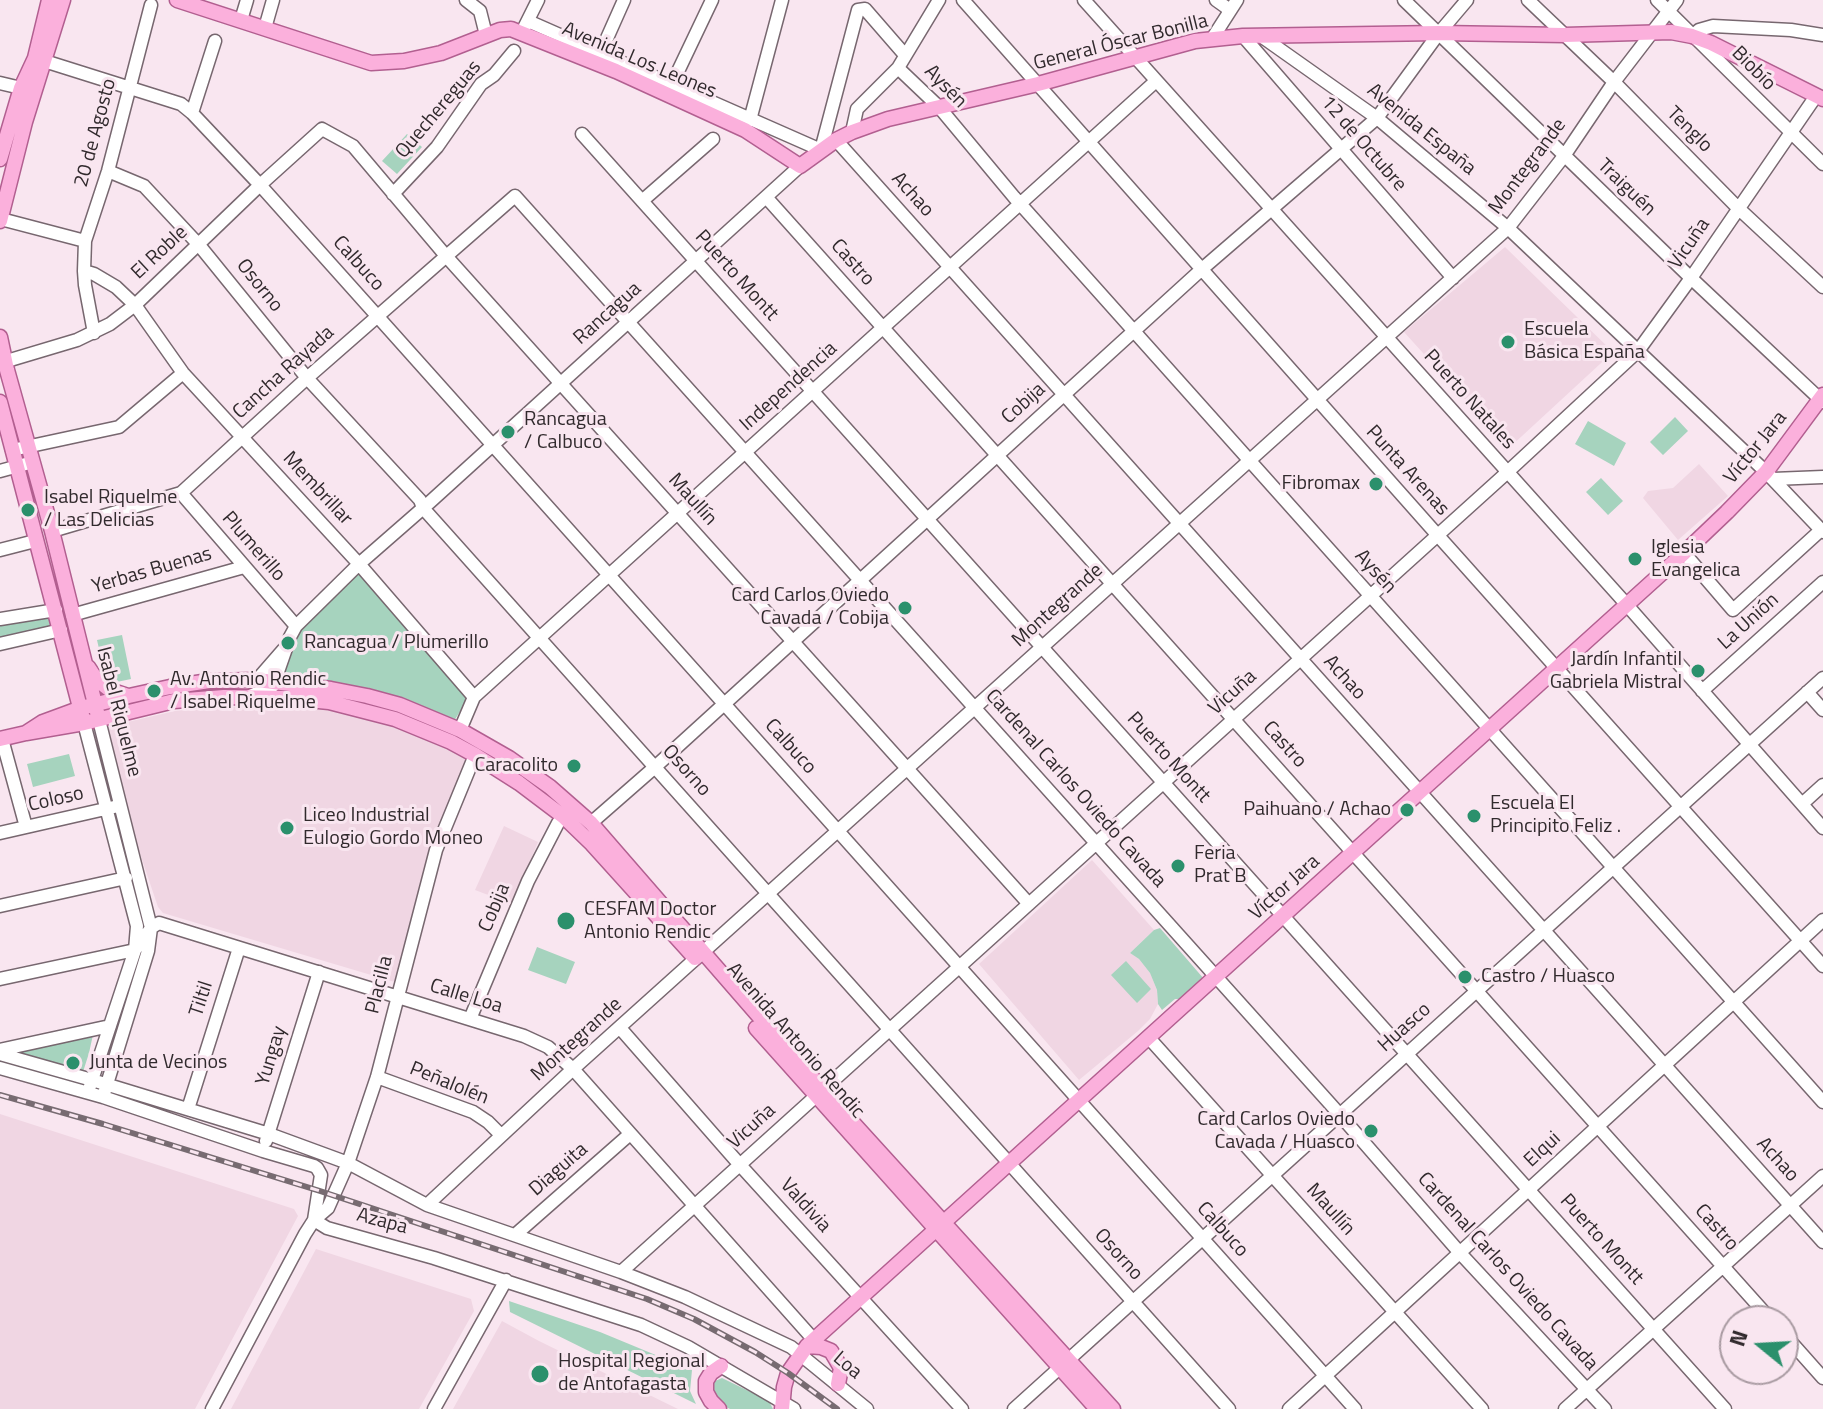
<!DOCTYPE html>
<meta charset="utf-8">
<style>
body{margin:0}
#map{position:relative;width:1823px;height:1409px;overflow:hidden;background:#f9e6f0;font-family:"Titillium Web",sans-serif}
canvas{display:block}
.north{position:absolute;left:1719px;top:1305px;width:80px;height:80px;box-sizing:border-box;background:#f9e6f0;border:2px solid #a99ba2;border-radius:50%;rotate:288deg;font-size:22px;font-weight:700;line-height:32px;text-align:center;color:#312a2d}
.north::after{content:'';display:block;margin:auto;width:28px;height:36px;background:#2b906c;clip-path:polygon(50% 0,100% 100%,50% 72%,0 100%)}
</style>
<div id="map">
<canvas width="1823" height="1409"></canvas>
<div class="north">N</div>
</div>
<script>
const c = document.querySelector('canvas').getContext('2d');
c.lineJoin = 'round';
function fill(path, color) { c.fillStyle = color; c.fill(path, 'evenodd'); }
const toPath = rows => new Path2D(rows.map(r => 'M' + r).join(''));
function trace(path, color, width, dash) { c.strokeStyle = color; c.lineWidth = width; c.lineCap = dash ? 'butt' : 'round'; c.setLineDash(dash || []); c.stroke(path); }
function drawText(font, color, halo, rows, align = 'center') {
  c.font = font + ' "Titillium Web",sans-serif'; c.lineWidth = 6; c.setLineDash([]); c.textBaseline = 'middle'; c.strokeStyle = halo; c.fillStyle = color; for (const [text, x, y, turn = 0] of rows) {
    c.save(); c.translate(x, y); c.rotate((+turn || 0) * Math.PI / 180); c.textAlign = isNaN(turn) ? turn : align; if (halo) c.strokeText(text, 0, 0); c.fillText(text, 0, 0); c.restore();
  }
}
fill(toPath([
 [1505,247,1613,352,1509,448,1404,332],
 [1699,464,1728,496,1678,540,1643,498,1648,491,1673,488],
 [288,699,364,712,473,756,398,983,163,913,158,907,124,806,106,727,175,711,213,707,252,706],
 [504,826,538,842,512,904,475,890],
 [1092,860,1154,930,1130,953,1139,959,1150,973,1157,990,1158,1004,1150,1019,1138,1031,1079,1080,979,964],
 [0,1114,294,1209,298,1216,195,1409,0,1409],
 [316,1249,471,1299,474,1311,419,1409,231,1409],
 [502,1321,539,1341,678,1409,453,1409]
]), '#f0d6e3');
fill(toPath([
 [407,134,422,147,397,174,382,161],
 [1675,417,1688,431,1663,455,1650,442],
 [1588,421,1626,443,1614,466,1575,444],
 [1601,478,1623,501,1608,515,1586,492],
 [358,571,469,697,454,721,282,678,294,639,299,629],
 [49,614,51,627,0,641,0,624],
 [122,635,131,679,107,684,97,640],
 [69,754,75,776,33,787,27,764],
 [1160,928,1204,979,1180,999,1175,999,1162,1010,1158,1004,1157,990,1150,973,1139,959,1130,953,1154,930],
 [537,947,575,962,566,984,528,970],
 [1126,961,1151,989,1137,1003,1111,975],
 [94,1030,89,1053,82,1075,10,1053],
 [509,1301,600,1332,692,1370,690,1391,696,1404,510,1312],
 [722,1378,769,1401,773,1409,730,1409,722,1405,710,1387,713,1382]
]), '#a6d3be');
const minor = toPath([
 [466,0,480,11,486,35],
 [963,0,1433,530,1823,966],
 [1084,0,1619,596,1823,828],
 [1216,0,1230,10],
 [1404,0,1691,278,1823,402],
 [1528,0,1614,82,1738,208,1823,287],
 [1657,0,1823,164],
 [151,5,108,171,85,241,84,271,94,274,116,287,135,305,183,373,359,564,474,697],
 [241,20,247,0],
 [528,21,821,150,858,10,865,9,905,55],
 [525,26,538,0],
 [265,28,273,0],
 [1243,36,1453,278],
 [1261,36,1377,118,1508,228,1766,472,1823,532],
 [1692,36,1699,30,1713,26,1791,30,1823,35],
 [1212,39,1237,0],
 [600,54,624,0],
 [38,59,162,98,181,104,192,113,260,185,1355,1409],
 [898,68,939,107,1014,197,1823,1102],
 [0,83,21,88,26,96],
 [672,84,712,0],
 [192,113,215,41],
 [750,120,782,0],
 [852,132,857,109,898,68,939,0],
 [582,134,1725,1409],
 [836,140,1823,1242],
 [108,171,144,186,199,245,307,378,420,500,423,508,1229,1409],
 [393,194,437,147,481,84,494,75,514,51],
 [766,197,1772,1321],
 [642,201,713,139],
 [1,219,85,241],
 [84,271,85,285,94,333],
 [0,363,77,340,110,324,135,305,260,185,322,129,353,146,446,256,1029,904],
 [12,450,119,427,183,373],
 [0,471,33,462],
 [1773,479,1823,477],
 [181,493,296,626],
 [52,531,181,493,307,378,515,196,1333,1107,1460,1253,1605,1409],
 [0,550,35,541],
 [1684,553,1733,610,1821,530],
 [72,615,244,567],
 [0,619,56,610],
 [0,644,61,630],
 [257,680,284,649],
 [1702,691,1823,582],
 [1807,692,1823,710],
 [250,696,273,686,290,637,296,626,359,564,430,502,800,166],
 [99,720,151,928,148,951,103,1097],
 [84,723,137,926,135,950,90,1086],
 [460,730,474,697,1156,81],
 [2,739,26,827],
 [1802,804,1823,785],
 [591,823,655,767,1202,269,1377,118,1439,33,1467,0],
 [0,833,114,807],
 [0,906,126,878],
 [0,979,135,950,151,928,159,923,524,1036,548,1047,573,1069,814,1340],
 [470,1019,528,881,558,823,564,817],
 [620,1028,740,1165,962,1409],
 [1149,1038,1482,1409],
 [0,1050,110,1026],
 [0,1054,92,1080,269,1134,348,1163,427,1205,621,1272,685,1297,791,1347,867,1409],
 [0,1068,103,1097,263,1151,314,1166,317,1168,321,1175,314,1220],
 [377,1077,473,1112,488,1122,501,1135],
 [188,1109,239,948],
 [266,1141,319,972],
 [427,1205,573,1069,1508,228,1564,156,1614,82,1677,0],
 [314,1220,327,1228,434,1258,641,1325,688,1347,794,1409],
 [515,1235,630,1134],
 [621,1272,1501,478,1638,351,1691,278,1816,96],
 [1783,1333,1823,1378],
 [212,1409,305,1234,314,1220,328,1208,348,1163,377,1077,436,850,475,755],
 [434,1409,506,1280],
 [1014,1409,1823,678],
 [1289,1409,1823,920],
 [1565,1409,1823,1176]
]);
const major = toPath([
 [177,0,371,63,404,61,441,53,500,30,511,29,616,71,745,130,800,166,836,140,852,132,888,119,1038,84,1195,41,1243,36,1439,33,1565,35,1671,32,1692,36,1711,43,1823,99],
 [0,159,21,88,35,58,49,0],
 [0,221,25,122,63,0],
 [0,337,7,370,52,531,97,712],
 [0,402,82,715],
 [88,667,96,679,110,690,128,696],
 [26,733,43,722,81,708,129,696,170,687,209,681,257,680,331,689,367,696,400,705,460,730,509,758,550,787,591,823,823,1090,1113,1409],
 [0,739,26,733,84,723,174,701,224,697,288,698,329,702,395,719,451,742,475,755,519,783,564,817,592,844,695,958],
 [756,1028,1097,1409],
 [807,1346,821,1347,831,1351,841,1368,838,1384],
 [719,1409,711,1401,706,1392,706,1381,711,1373,721,1366],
 [782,1409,784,1387,788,1373,807,1346,1684,553,1727,512,1766,472,1823,395]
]);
trace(minor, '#77676f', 15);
trace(major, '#b25f90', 17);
trace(minor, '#fff', 12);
trace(major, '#fbb0dc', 14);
const rail = toPath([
 [0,1095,103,1124,320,1191,647,1299,694,1319,755,1352,788,1373,837,1409]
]);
trace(rail, '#776b71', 6);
trace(rail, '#f9e6f0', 3, [9]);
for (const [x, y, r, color] of [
 [1508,342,8,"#2b906c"],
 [508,432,8,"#2b906c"],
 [1376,484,8,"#2b906c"],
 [28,510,8,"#2b906c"],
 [1635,559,8,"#2b906c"],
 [905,608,8,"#2b906c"],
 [288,643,8,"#2b906c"],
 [1698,671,8,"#2b906c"],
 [154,691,8,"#2b906c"],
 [574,766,8,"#2b906c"],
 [1407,810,8,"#2b906c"],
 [1474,816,8,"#2b906c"],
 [287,828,8,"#2b906c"],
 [1178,866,8,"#2b906c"],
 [566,921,10,"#2b906c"],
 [1465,977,8,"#2b906c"],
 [73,1063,8,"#2b906c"],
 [1371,1131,8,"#2b906c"],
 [540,1374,10,"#2b906c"]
]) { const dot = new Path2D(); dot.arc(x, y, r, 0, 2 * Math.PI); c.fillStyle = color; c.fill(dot); trace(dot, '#f9e6f0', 3); }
drawText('20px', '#312a2d', '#f9e6f0', [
 ["General Óscar Bonilla",1121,43,-14],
 ["Avenida Los Leones",639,61,23],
 ["Biobío",1753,69,45],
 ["Aysén",945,87,46],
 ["Quechereguas",439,110,-50],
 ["Avenida España",1421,130,39],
 ["Tenglo",1689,130,45],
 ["20 de Agosto",96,133,-75],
 ["12 de Octubre",1363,144,49],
 ["Montegrande",1528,167,-53],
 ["Traiguén",1626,188,44],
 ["Achao",912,195,48],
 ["Vicuña",1690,244,-56],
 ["El Roble",160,253,-43],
 ["Castro",852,263,48],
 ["Calbuco",358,264,48],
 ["Puerto Montt",736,276,48],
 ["Osorno",259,286,51],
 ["Rancagua",608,314,-42],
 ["Cancha Rayada",284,373,-42],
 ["Independencia",789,387,-42],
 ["Puerto Natales",1469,400,48],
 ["Cobija",1024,404,-42],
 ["Víctor Jara",1756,448,-51],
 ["Punta Arenas",1407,471,48],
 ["Membrillar",317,489,47],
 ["Maullín",692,500,48],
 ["Plumerillo",253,547,49],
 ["Yerbas Buenas",152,571,-16],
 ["Aysén",1375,572,48],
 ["Montegrande",1058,606,-42],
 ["La Unión",1749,622,-42],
 ["Achao",1344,678,48],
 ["Vicuña",1233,693,-42],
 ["Isabel Riquelme",118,712,76],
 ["Castro",1284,745,48],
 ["Calbuco",790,747,48],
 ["Puerto Montt",1168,758,48],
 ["Osorno",686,771,48],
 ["Cardenal Carlos Oviedo Cavada",1075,789,48],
 ["Coloso",56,800,-13],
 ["Víctor Jara",1285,888,-42],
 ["Cobija",495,908,-67],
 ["Placilla",380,985,-76],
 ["Calle Loa",466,997,17],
 ["Tiltil",202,999,-72],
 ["Huasco",1405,1028,-42],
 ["Montegrande",577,1040,-42],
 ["Avenida Antonio Rendic",795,1041,49],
 ["Yungay",272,1056,-73],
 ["Peñalolén",449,1084,22],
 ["Vicuña",752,1127,-42],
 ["Elqui",1543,1150,-43],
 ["Achao",1777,1160,48],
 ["Diaguita",559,1170,-41],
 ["Valdivia",805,1206,48],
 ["Maullín",1330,1210,48],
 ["Azapa",382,1222,15],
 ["Castro",1716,1228,48],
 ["Calbuco",1222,1230,48],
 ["Puerto Montt",1601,1240,48],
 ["Osorno",1118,1255,48],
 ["Cardenal Carlos Oviedo Cavada",1507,1272,48],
 ["Loa",847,1366,40]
]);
drawText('20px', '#312a2d', '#f9e6f0', [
 ["Escuela",1524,330],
 ["Básica España",1524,353],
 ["Rancagua",524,420],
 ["/ Calbuco",524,443],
 ["Fibromax",1360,484,"right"],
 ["Isabel Riquelme",44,498],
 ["/ Las Delicias",44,521],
 ["Iglesia",1651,548],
 ["Evangelica",1651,571],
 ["Card Carlos Oviedo",889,596,"right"],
 ["Cavada / Cobija",889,619,"right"],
 ["Rancagua / Plumerillo",304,643],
 ["Jardín Infantil",1682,660,"right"],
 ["Gabriela Mistral",1682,683,"right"],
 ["Av. Antonio Rendic",170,680],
 ["/ Isabel Riquelme",170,703],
 ["Caracolito",558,766,"right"],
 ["Escuela El",1490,804],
 ["Principito Feliz .",1490,827],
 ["Paihuano / Achao",1391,810,"right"],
 ["Liceo Industrial",303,816],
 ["Eulogio Gordo Moneo",303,839],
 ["Feria",1194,854],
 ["Prat B",1194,877],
 ["CESFAM Doctor",584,910],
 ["Antonio Rendic",584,933],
 ["Castro / Huasco",1481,977],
 ["Junta de Vecinos",89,1063],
 ["Card Carlos Oviedo",1355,1120,"right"],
 ["Cavada / Huasco",1355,1143,"right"],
 ["Hospital Regional",558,1362],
 ["de Antofagasta",558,1385]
], 'left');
</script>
